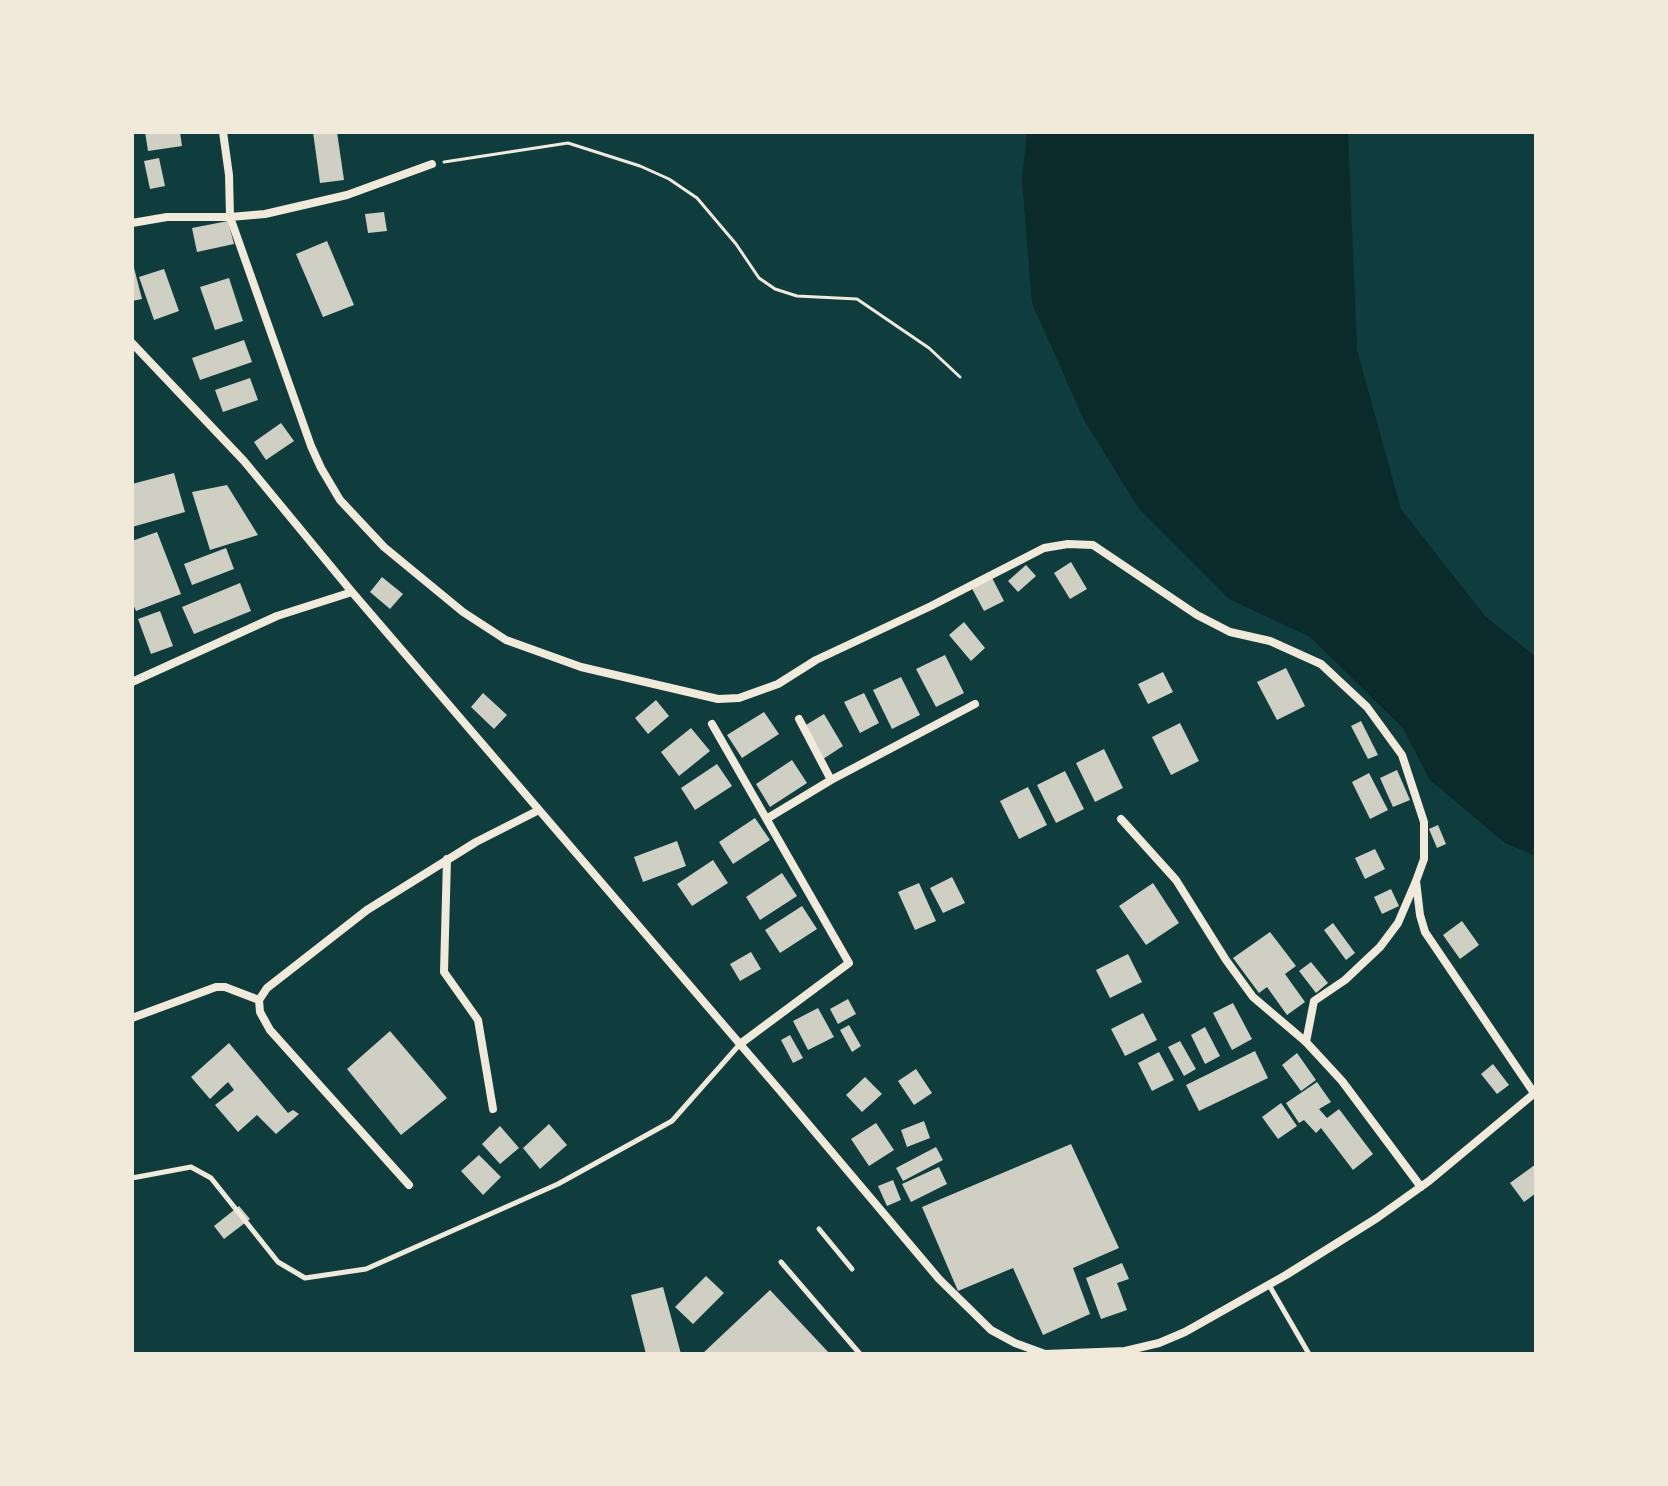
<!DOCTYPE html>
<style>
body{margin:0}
#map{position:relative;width:1668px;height:1486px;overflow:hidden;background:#0f3d3e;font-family:"Archivo Narrow",sans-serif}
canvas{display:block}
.frame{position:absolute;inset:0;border:134px solid #f1e9da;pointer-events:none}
</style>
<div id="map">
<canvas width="1668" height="1486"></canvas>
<div class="frame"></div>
</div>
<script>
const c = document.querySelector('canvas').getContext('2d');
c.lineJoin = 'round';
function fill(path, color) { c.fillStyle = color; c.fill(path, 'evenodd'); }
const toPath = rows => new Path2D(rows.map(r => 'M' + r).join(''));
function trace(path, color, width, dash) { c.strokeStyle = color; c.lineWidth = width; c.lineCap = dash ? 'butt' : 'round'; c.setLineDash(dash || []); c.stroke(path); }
fill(toPath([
 [1027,132,1348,132,1357,350,1401,509,1485,616,1536,657,1536,856,1505,843,1430,780,1402,727,1310,637,1229,599,1139,509,1084,420,1032,303,1022,180]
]), '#0a2a2b');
fill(toPath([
 [145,132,180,132,182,146,148,151],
 [313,132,337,132,344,180,320,183],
 [159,158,165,186,150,189,144,161],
 [384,212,387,231,368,233,365,214],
 [228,221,234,244,197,252,192,228],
 [327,241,354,305,323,317,296,254],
 [132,260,142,299,132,301],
 [164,269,179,311,154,320,139,277],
 [229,278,243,321,215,330,200,287],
 [244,340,252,362,200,380,192,358],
 [250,378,258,400,223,412,215,390],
 [281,423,294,441,266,460,254,442],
 [174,473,185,512,132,527,132,484],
 [227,485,258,535,210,550,192,492],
 [157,532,181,594,136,611,132,602,132,541],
 [226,548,234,569,192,585,184,564],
 [1071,562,1087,589,1070,599,1054,573],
 [1026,565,1036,576,1018,592,1008,581],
 [989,572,1004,601,984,611,969,583],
 [382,577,403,594,390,609,370,592],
 [240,583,251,611,194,634,182,607],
 [160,611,173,646,151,654,138,619],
 [964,622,985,648,971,661,949,635],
 [945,655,964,693,936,707,916,669],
 [1286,668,1305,706,1277,720,1257,682],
 [1163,672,1173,692,1148,704,1138,684],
 [901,677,920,715,892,729,873,690],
 [483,693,507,715,494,729,471,707],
 [864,693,879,723,860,733,844,702],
 [656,700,669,716,648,734,635,718],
 [764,712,779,734,742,758,727,735],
 [824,714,843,746,820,761,801,728],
 [1361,721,1378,755,1368,759,1351,726],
 [1180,723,1199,761,1171,775,1152,737],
 [691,728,710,751,679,776,661,752],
 [1104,749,1123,788,1095,802,1076,763],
 [792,760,807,783,770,807,756,784],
 [717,764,732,786,695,810,681,788],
 [1397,770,1410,800,1393,807,1380,778],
 [1065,771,1084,809,1056,823,1037,785],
 [1369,773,1388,810,1370,819,1352,782],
 [1028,787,1047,825,1019,839,1000,801],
 [755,818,770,840,733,864,719,842],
 [1438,825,1446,844,1437,848,1429,829],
 [677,841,686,866,643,882,634,857],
 [1375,849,1385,869,1365,879,1355,858],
 [713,860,728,883,692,906,677,884],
 [782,873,797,896,760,920,746,897],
 [952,877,965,903,943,913,930,888],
 [919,883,936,921,915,930,898,892],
 [1153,883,1179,923,1146,945,1119,906],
 [1391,889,1399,906,1382,914,1374,897],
 [802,906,817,929,780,953,765,930],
 [1462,921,1479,945,1460,959,1443,935],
 [1333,923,1355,953,1346,960,1324,930],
 [1270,932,1296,966,1285,974,1305,1002,1287,1015,1267,987,1259,993,1233,958],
 [751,952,761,969,740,981,730,964],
 [1128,954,1142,982,1110,998,1096,970],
 [1311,962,1328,983,1316,993,1299,971],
 [848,999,856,1014,838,1024,830,1009],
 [1233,1003,1252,1039,1232,1050,1213,1013],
 [818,1008,834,1037,808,1050,793,1021],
 [1143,1013,1157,1040,1125,1056,1111,1029],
 [849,1025,861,1046,852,1052,840,1030],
 [1205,1027,1220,1056,1205,1064,1191,1035],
 [390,1031,447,1098,401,1135,347,1069],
 [790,1035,803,1058,793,1063,781,1040],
 [1180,1041,1196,1069,1184,1076,1168,1047],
 [229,1043,288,1113,293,1110,299,1114,276,1134,257,1115,238,1132,215,1105,234,1090,228,1082,210,1099,191,1077],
 [1255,1051,1268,1078,1199,1111,1186,1085],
 [1159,1052,1174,1080,1152,1091,1138,1063],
 [1297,1053,1316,1080,1301,1091,1282,1065],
 [1493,1064,1509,1085,1497,1094,1481,1074],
 [916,1069,932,1093,914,1105,898,1081],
 [865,1077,882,1094,862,1112,846,1095],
 [1317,1082,1331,1102,1319,1109,1327,1118,1339,1109,1373,1154,1353,1170,1321,1128,1316,1133,1304,1120,1299,1123,1286,1103],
 [1281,1103,1297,1126,1278,1139,1262,1117],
 [924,1121,930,1138,907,1147,901,1130],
 [876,1123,894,1150,869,1166,851,1139],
 [549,1124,567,1145,540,1169,523,1148],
 [500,1126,519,1148,500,1164,482,1144],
 [1071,1144,1119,1248,1073,1268,1090,1314,1043,1335,1013,1268,958,1291,922,1207],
 [936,1147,943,1160,903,1181,896,1168],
 [479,1155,501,1177,483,1195,461,1171],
 [1536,1164,1536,1193,1524,1202,1510,1183],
 [939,1167,947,1184,911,1202,902,1184],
 [893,1180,901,1200,887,1206,878,1186],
 [239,1206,250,1219,224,1239,214,1226],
 [1122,1263,1129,1279,1117,1283,1127,1310,1101,1319,1086,1278],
 [706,1276,724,1293,693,1324,675,1307],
 [663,1287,681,1354,646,1354,631,1295],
 [770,1290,830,1354,702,1354]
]), '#cfcfc3');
trace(toPath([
 [444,162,568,143,640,166,669,179,697,198,736,244,759,278,775,289,797,296,857,299,929,348,960,377]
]), '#f1e9da', 3);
trace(toPath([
 [132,1178,191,1167,211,1178,278,1262,305,1278,366,1269,558,1184,672,1121,740,1044],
 [819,1229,852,1269],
 [781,1262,860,1354],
 [1269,1285,1309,1354]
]), '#f1e9da', 5);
trace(toPath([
 [223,132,229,175,230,217,311,446,321,468,340,500,384,547,463,612,506,640,581,667,718,699,739,698,778,684,816,660,931,606,1044,548,1068,544,1093,545,1197,615,1230,632,1270,641,1321,664,1367,707,1402,755,1424,822,1424,859,1416,881,1420,915,1425,932,1534,1093],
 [132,223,167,217,230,217,265,214,347,195,432,164],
 [132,343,244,461,352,592,782,1093,939,1279,991,1330,1015,1343,1045,1354,1125,1351,1159,1343,1185,1332,1286,1275,1377,1218,1429,1181,1536,1092],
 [132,682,277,616,352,592],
 [712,724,849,963,740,1044],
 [831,780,975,704],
 [768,818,831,780,799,719],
 [1121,819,1176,880,1226,960,1253,997,1306,1042,1342,1081,1421,1187],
 [447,859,444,972,478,1020,493,1109],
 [132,1018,216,987,225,987,259,1000],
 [1306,1042,1314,1001,1345,980,1380,947,1398,923,1416,881],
 [409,1185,270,1030,260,1012,259,1000,267,988,367,910,476,842,539,810]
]), '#f1e9da', 8);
</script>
